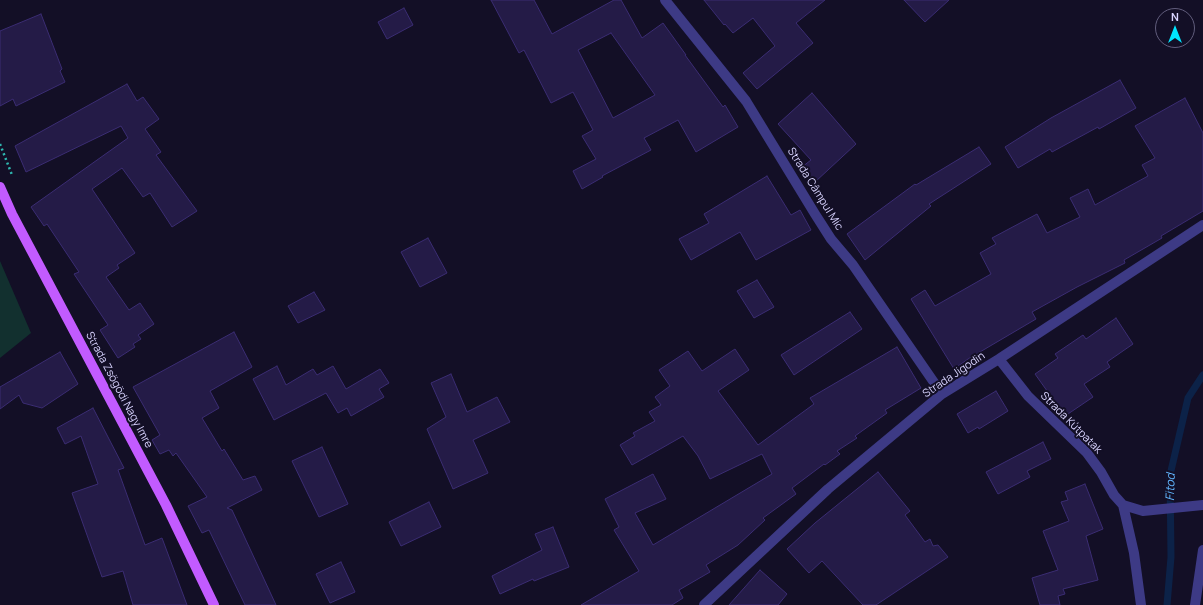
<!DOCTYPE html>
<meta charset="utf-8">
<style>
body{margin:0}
#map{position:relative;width:1203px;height:605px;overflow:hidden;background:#130f26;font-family:Manrope,sans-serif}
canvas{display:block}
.north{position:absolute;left:1155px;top:8px;width:40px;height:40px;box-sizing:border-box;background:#130f26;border:1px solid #625e7d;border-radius:50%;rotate:0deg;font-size:11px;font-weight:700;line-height:16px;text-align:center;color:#d9d4ff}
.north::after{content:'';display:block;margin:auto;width:14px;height:18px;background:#00e5ff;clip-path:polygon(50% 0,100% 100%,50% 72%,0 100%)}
</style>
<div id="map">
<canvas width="1203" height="605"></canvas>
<div class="north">N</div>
</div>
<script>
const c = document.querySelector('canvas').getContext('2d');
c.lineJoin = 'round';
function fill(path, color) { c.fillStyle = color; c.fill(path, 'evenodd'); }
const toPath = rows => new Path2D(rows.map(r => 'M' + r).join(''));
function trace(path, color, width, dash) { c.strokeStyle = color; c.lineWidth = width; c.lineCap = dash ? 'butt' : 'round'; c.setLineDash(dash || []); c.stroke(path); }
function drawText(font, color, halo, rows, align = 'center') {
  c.font = font + ' Manrope,sans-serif'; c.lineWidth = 4; c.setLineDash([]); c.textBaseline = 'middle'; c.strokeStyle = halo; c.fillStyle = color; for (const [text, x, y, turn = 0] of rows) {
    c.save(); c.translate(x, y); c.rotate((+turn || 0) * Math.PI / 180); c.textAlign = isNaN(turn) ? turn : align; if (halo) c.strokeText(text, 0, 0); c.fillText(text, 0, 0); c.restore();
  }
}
fill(toPath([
 [0,261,31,333,0,358]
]), '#12302f');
trace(toPath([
 [1167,605,1171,557,1170,475,1188,398,1203,375]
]), '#0c2248', 7);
const building = toPath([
 [491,0,534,0,552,34,614,0,621,0,642,38,663,23,686,55,685,55,723,107,725,105,738,127,696,152,678,120,644,138,651,150,602,176,603,177,582,189,573,171,596,159,582,136,593,130,573,92,551,103,524,50,519,53,491,0],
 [611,33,655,95,613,118,578,50,611,33],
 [704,0,825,0,796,23,813,43,757,89,743,73,775,46,753,18,733,33,725,24,724,25,704,0],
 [904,0,949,0,925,22,904,0],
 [404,8,413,25,387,39,378,22,404,8],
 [41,14,62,69,60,71,65,82,16,106,13,99,0,106,0,31,41,14],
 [1120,80,1136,108,1099,129,1098,127,1052,152,1050,149,1018,168,1005,147,1051,118,1120,80],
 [127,84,137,101,143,97,159,119,145,129,161,152,156,155,197,211,172,227,150,193,143,197,122,168,92,189,135,253,117,265,119,268,106,277,129,310,140,303,154,324,138,335,141,339,133,344,135,347,118,358,100,330,108,325,74,274,79,272,47,224,44,226,31,207,128,138,121,126,26,172,15,146,127,84],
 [812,93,856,144,815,182,802,167,811,160,778,124,812,93],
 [1185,98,1203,133,1203,211,1161,236,1162,238,1124,260,1125,263,1077,287,1032,312,1036,319,968,359,954,369,911,299,925,290,935,306,991,274,980,253,996,244,992,238,1037,214,1047,233,1080,217,1070,198,1088,189,1095,205,1148,176,1142,165,1155,158,1135,126,1185,98],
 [979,147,991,164,929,204,931,206,865,260,847,234,915,184,916,185,979,147],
 [767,176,791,215,800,210,811,230,756,260,740,232,691,260,679,239,709,223,704,214,767,176],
 [428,238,447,273,420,287,401,252,428,238],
 [757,280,774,307,754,318,737,291,757,280],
 [314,292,325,310,298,323,288,306,314,292],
 [850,312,862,329,794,375,781,355,850,312],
 [1116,318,1133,344,1107,362,1110,367,1084,384,1093,397,1065,416,1035,374,1058,358,1055,354,1083,335,1086,339,1116,318],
 [234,332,252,367,210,391,219,408,202,418,222,451,224,449,243,480,255,476,262,490,227,508,232,510,276,605,245,605,209,530,202,533,188,506,207,497,176,453,173,456,169,450,160,454,152,440,160,435,133,387,234,332],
 [897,347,921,388,885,410,887,413,855,436,857,438,837,451,840,454,825,465,824,464,792,488,796,494,763,518,765,520,738,545,706,565,710,572,679,590,683,598,672,605,581,605,639,571,614,530,619,527,605,499,653,474,666,499,635,513,653,545,772,474,762,454,710,479,698,456,683,436,632,465,620,445,635,436,633,433,655,421,649,412,661,405,655,397,670,386,659,370,688,351,702,371,735,349,749,370,718,391,758,445,814,404,810,398,897,347],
 [60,352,78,384,42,408,23,403,19,395,0,409,0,387,60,352],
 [277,366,286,385,313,369,317,375,333,366,346,389,380,369,389,383,379,389,384,397,351,416,347,408,338,413,326,393,274,420,253,379,277,366],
 [451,374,467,412,497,397,510,422,473,440,488,473,453,489,427,429,446,417,431,383,451,374],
 [996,391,1008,411,979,429,978,427,968,433,957,414,996,391],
 [93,408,124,468,118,470,145,545,162,538,187,605,133,605,123,571,102,577,72,493,98,484,81,436,65,444,57,428,93,408],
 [1043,442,1051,459,1027,471,1030,477,998,494,986,472,1043,442],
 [322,447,348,504,319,517,292,461,322,447],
 [878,472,910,511,905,515,925,542,930,539,933,546,938,545,948,557,876,605,863,605,822,561,809,573,787,549,815,523,878,472],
 [1085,484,1103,529,1086,536,1098,580,1063,589,1065,594,1058,596,1060,605,1040,605,1032,578,1058,570,1043,531,1069,521,1061,502,1068,500,1065,492,1085,484],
 [429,502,441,527,401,546,389,522,429,502],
 [553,527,569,567,534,581,533,579,500,594,492,576,542,550,535,534,553,527],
 [341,562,355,592,330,603,316,574,341,562],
 [760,570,787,594,778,605,729,605,760,570]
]);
fill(building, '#241b47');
trace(building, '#3b2d73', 1);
trace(toPath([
 [0,144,12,175]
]), '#2fb8b0', 2.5, [2, 3]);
trace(toPath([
 [665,0,746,101,815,214,831,239,853,265,942,394],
 [999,359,1028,396,1087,453,1101,472,1114,495,1123,505,1143,511,1203,505],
 [1123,505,1134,553,1141,605],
 [704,605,828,489,942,394,999,359,1203,225],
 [1195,605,1203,550]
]), '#3d3a85', 10);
trace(toPath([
 [0,187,12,214,166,505,214,605]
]), '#c25bff', 10);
drawText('11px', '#d9d4ff', '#130f26', [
 ["Strada Câmpul Mic",815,189,58],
 ["Strada Jigodin",954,375,-34],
 ["Strada Zsögödi Nagy Imre",119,390,62],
 ["Strada Kútpatak",1071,423,45]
]);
drawText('italic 12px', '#62b6ff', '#130f26', [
 ["Fitod",1171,487,-88]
]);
</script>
